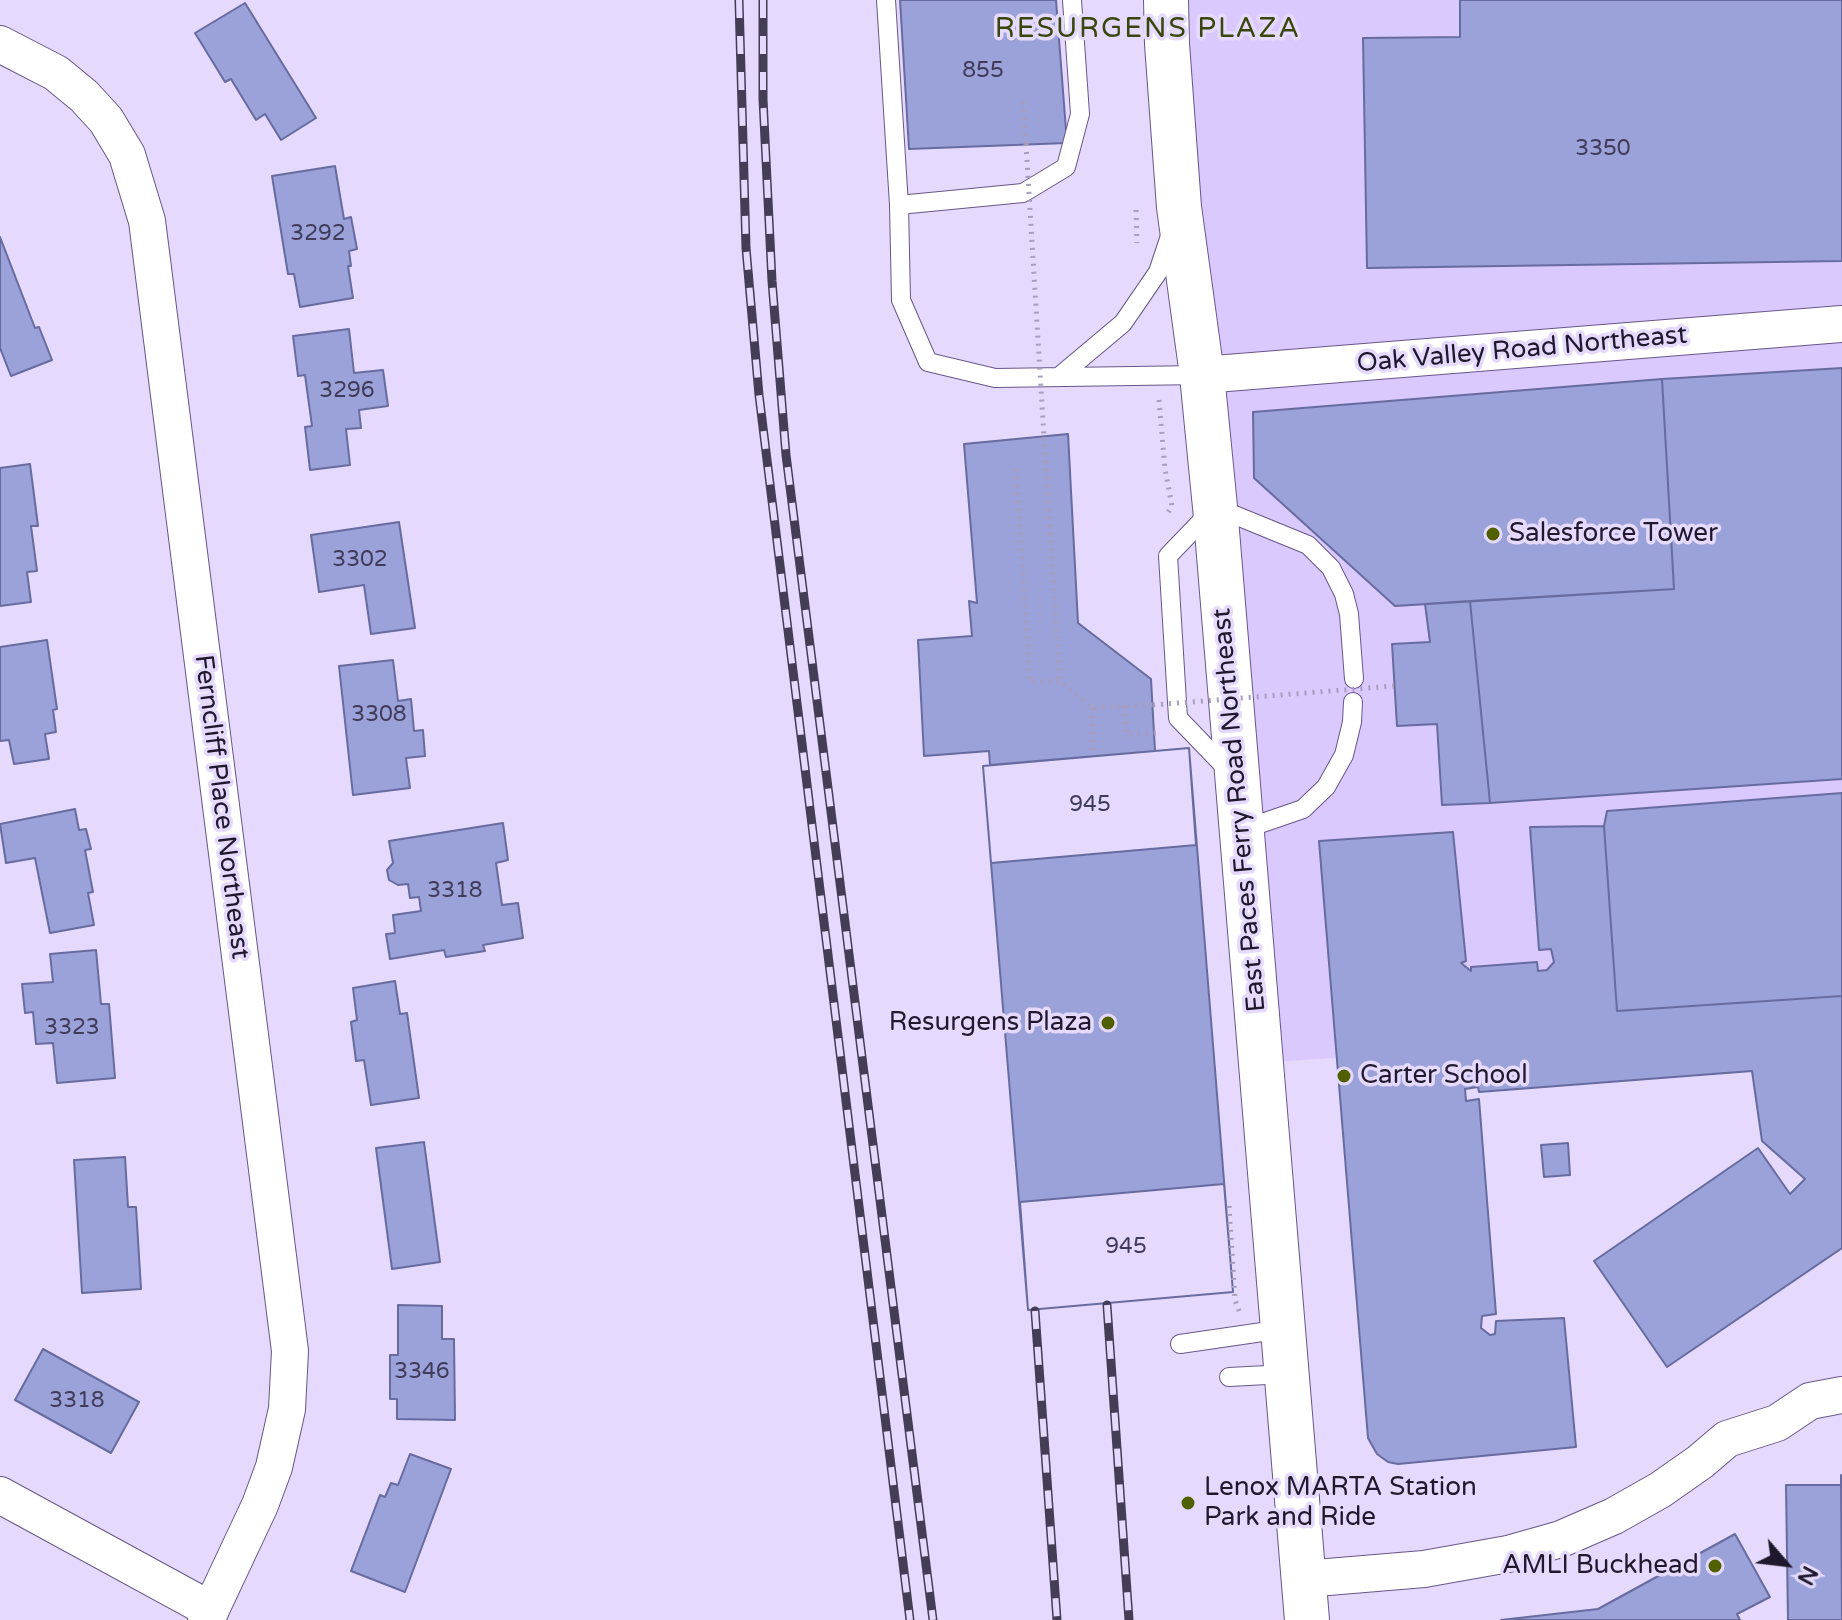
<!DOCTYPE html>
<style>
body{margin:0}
#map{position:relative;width:1842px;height:1620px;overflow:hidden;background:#e5dafd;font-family:"Varela Round",sans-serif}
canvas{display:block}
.north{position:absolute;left:1746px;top:1524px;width:80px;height:80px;-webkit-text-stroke:6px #e5dafd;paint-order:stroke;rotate:118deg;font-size:22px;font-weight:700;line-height:32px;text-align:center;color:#20192e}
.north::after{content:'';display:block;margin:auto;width:28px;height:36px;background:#20192e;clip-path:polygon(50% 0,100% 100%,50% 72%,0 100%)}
</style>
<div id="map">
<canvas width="1842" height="1620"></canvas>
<div class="north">N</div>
</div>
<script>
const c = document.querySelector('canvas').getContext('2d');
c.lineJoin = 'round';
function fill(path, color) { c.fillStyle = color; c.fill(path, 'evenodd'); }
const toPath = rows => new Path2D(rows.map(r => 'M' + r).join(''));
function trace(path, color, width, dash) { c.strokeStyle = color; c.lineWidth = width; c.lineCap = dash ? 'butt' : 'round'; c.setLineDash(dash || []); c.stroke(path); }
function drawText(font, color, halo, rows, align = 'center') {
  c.font = font + ' "Varela Round",sans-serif'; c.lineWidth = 7; c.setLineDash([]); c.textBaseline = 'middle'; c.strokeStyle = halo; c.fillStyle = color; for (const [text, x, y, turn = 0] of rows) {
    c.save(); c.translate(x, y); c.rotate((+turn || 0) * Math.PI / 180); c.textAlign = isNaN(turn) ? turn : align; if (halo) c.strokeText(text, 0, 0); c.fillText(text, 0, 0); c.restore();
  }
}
fill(toPath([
 [1177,0,1842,0,1842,1022,1261,1063]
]), '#dac9fe');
const building = toPath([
 [900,0,1056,0,1067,143,909,149,900,0],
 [1460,0,1842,0,1842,261,1367,268,1363,38,1460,37,1460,0],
 [245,3,316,118,281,140,265,114,256,120,231,79,225,82,195,33,245,3],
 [335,166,344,219,351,217,357,249,349,251,351,266,348,266,353,298,300,307,294,274,288,274,272,176,335,166],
 [0,237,35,328,39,327,52,360,11,376,0,348,0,237],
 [349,329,354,373,383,370,388,406,359,410,361,428,346,429,350,465,310,470,305,427,312,426,305,375,298,376,293,336,349,329],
 [1842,368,1842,779,1490,803,1470,601,1674,589,1662,379,1842,368],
 [1662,379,1674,589,1395,606,1254,478,1253,412,1662,379],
 [1068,434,1078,623,1151,679,1155,751,990,765,989,751,924,756,918,640,972,636,969,601,977,603,964,444,1068,434],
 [30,464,38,526,31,526,37,571,27,572,31,602,0,606,0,468,30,464],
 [399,522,415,628,371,634,364,585,319,592,311,535,399,522],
 [1470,601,1490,803,1442,805,1437,724,1397,726,1392,644,1430,642,1425,604,1470,601],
 [47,640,57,709,53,710,56,732,45,734,49,759,14,764,9,740,0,741,0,647,47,640],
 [393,660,398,701,411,699,414,731,423,730,425,756,406,758,410,788,353,795,339,666,393,660],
 [1189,748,1196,845,991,863,983,766,1189,748],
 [1189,748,1233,1292,1028,1310,983,766,1189,748],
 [1842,793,1842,996,1617,1011,1604,826,1607,811,1842,793],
 [75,809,79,830,86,829,91,849,85,850,93,892,88,893,94,925,50,933,35,858,6,863,0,824,75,809],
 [503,823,508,860,496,863,502,905,518,903,523,938,483,945,485,951,446,957,444,950,390,959,386,934,395,933,393,915,421,911,419,897,410,898,408,884,398,885,389,880,387,870,393,863,389,841,503,823],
 [1604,826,1617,1011,1842,996,1842,1248,1667,1367,1594,1261,1758,1148,1790,1194,1805,1179,1762,1141,1752,1071,1479,1092,1478,1087,1465,1089,1466,1101,1479,1099,1496,1314,1482,1316,1481,1328,1490,1335,1495,1334,1496,1321,1564,1318,1576,1447,1398,1464,1388,1462,1377,1454,1368,1438,1319,841,1453,832,1466,961,1461,963,1471,971,1471,967,1537,962,1538,971,1547,970,1554,962,1551,949,1539,950,1530,827,1604,826],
 [96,950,101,1004,109,1004,115,1078,57,1083,53,1043,36,1044,33,1012,25,1013,22,984,53,982,50,954,96,950],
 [395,981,400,1014,407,1013,419,1098,371,1105,364,1060,356,1061,351,1022,357,1020,353,988,395,981],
 [424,1142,440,1262,392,1269,376,1148,424,1142],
 [1568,1143,1570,1175,1544,1177,1541,1145,1568,1143],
 [125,1157,128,1207,136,1207,141,1289,82,1293,74,1160,125,1157],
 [1224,1184,1233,1292,1028,1310,1020,1202,1224,1184],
 [398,1305,442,1306,442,1339,454,1339,455,1420,397,1419,397,1399,390,1399,390,1355,398,1355,398,1305],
 [43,1349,139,1402,111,1453,15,1400,43,1349],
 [410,1454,451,1469,405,1592,351,1571,380,1495,385,1497,391,1483,398,1485,410,1454],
 [1841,1475,1842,1620,1788,1620,1786,1485,1841,1485,1841,1475],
 [1735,1534,1770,1597,1737,1614,1740,1620,1501,1620,1598,1609,1735,1534]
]);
fill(building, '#9ba1d9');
trace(building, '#676ba0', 2);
const lane = toPath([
 [886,0,899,205,901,300,928,362,995,378,1202,375],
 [899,205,1023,193,1066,167,1080,114,1072,0],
 [1060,376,1123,323,1158,272,1171,233],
 [1230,772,1178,718,1168,556,1215,507,1308,545,1331,568,1344,594,1349,614,1354,679],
 [1242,830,1303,809,1326,787,1344,755,1352,722,1353,702],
 [1180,1344,1283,1329],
 [1229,1377,1286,1374]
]);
const street = toPath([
 [0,44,56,73,84,96,106,120,127,155,147,221,290,1351,287,1409,274,1467,260,1505,206,1620],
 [1202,375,1842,324],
 [0,1495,211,1610],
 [1304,1579,1424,1569,1508,1554,1561,1539,1614,1516,1660,1490,1700,1462,1727,1439,1777,1423,1810,1401,1842,1395]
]);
const secondary = toPath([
 [1166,0,1167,44,1179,207,1202,375,1215,507,1307,1620]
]);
trace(lane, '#685689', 20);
trace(street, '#685689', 38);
trace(secondary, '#685689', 46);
trace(toPath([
 [1023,102,1026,144],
 [1136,210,1137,243],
 [1159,400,1165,469,1172,506,1166,516],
 [1044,437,1060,681],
 [1016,469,1030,682,1060,681,1092,708,1153,705],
 [1124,706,1127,735,1157,733],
 [1092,708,1093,756],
 [1229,1206,1235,1300,1239,1311]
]), '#a89ebc', 5, [2, 6]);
trace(lane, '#fff', 18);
trace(street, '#fff', 36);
trace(secondary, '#fff', 44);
const rail = toPath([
 [739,0,746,248,759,395,910,1620],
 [763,0,763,99,772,281,786,455,933,1620],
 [1107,1305,1129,1620],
 [1035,1311,1057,1620]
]);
trace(rail, '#453d55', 9);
trace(rail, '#e5dafd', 6, [18]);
trace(toPath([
 [1026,144,1044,437],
 [1153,705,1394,686]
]), '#a89ebc', 5, [2, 6]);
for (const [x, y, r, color] of [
 [1493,534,8,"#505f00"],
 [1108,1023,8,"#505f00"],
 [1344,1076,8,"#505f00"],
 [1188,1503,8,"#505f00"],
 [1715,1566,8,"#505f00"]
]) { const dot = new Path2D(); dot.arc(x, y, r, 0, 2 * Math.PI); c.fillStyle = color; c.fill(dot); trace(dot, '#e5dafd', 3); }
drawText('22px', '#3f3b59', null, [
 ["855",983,71],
 ["3350",1603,149],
 ["3292",318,234],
 ["3296",347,391],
 ["3302",360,560],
 ["3308",379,715],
 ["945",1090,805],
 ["3318",455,891],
 ["3323",72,1028],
 ["945",1126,1247],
 ["3346",422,1372],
 ["3318",77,1401]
]);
drawText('26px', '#20192e', '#e5dafd', [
 ["Oak Valley Road Northeast",1522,350,-5],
 ["Ferncliff Place Northeast",221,807,83],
 ["East Paces Ferry Road Northeast",1240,810,-95]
]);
drawText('26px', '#20192e', '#e5dafd', [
 ["Salesforce Tower",1509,534],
 ["Resurgens Plaza",1092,1023,"right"],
 ["Carter School",1360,1076],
 ["Lenox MARTA Station",1204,1488],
 ["Park and Ride",1204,1518],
 ["AMLI Buckhead",1699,1566,"right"]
], 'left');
c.letterSpacing = '2px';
drawText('28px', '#3a450b', '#e5dafd', [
 ["RESURGENS PLAZA",1148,30]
]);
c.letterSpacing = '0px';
</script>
